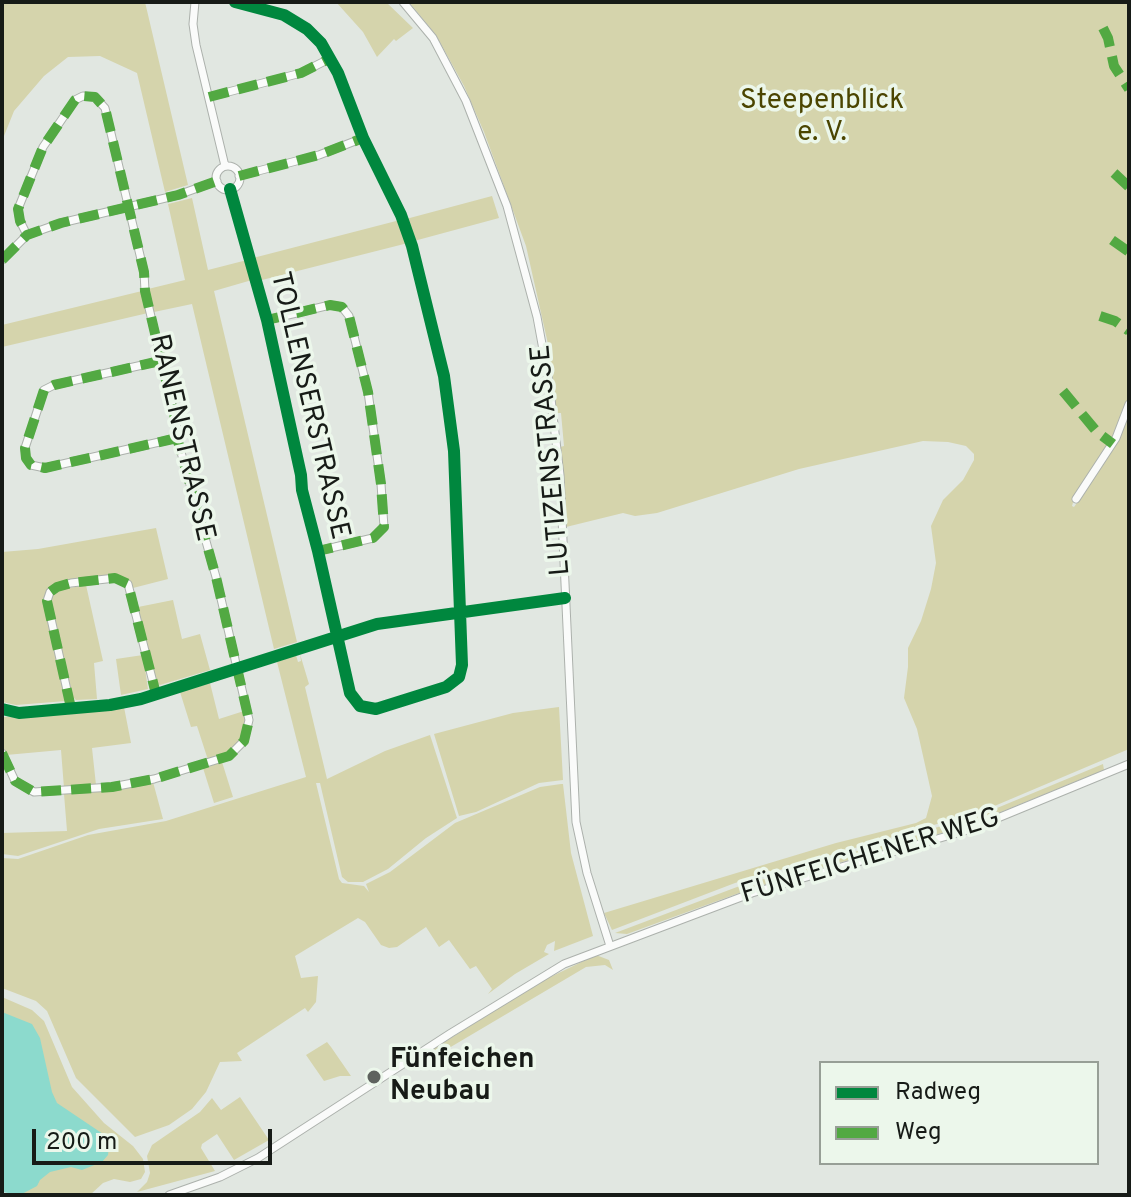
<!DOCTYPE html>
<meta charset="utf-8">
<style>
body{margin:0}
#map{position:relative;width:1131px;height:1197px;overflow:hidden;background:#e1e7e1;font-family:Overpass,sans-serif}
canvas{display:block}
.frame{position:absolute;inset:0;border:4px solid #171b17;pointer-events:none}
.legend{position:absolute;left:819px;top:1061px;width:280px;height:104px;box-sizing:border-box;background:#ecf7eb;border:2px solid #979f96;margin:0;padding:10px 14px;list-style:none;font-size:24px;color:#171b17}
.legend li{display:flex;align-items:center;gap:16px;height:40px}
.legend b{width:40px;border:2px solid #979f96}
.scale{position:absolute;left:32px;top:1129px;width:240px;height:36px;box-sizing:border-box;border:4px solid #171b17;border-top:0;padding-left:10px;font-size:24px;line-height:28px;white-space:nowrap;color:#171b17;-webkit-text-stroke:6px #ecf7eb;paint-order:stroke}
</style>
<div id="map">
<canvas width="1131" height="1197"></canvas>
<div class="frame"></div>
<ul class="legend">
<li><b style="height:10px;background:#00873e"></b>Radweg</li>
<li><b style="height:10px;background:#52a942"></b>Weg</li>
</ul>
<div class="scale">200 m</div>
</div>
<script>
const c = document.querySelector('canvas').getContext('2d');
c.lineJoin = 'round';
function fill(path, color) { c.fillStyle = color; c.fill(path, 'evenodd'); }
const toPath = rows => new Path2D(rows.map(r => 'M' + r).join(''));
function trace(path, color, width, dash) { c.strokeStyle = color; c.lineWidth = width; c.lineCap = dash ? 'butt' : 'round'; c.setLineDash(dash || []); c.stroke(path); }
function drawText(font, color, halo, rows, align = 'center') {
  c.font = font + ' Overpass,sans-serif'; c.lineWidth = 7; c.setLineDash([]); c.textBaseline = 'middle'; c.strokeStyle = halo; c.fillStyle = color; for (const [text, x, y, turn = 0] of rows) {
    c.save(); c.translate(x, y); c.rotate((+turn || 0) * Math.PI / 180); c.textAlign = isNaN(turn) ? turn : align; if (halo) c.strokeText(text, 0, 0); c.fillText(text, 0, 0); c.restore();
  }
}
fill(toPath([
 [2,2,145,2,188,185,165,192,137,73,100,56,68,57,44,76,14,111,2,141],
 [336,2,386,2,413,28,396,41,394,39,377,57,363,32],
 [409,2,1129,2,1129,400,1115,437,1109,440,1110,444,1074,499,1072,506,1074,507,1098,473,1117,439,1129,409,1129,749,985,810,735,883,612,930,604,913,836,843,916,823,926,818,932,796,917,729,904,698,908,667,908,648,921,621,931,589,936,563,931,526,943,500,963,480,974,460,974,454,966,446,948,442,923,441,799,469,657,513,635,516,623,513,566,527,560,447,564,446,561,413,557,413,548,344,526,246,484,132,464,86,436,35],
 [492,196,499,218,414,241,406,219],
 [192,198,208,270,247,260,252,280,214,291,297,642,274,649,192,304,154,312,148,289,185,280,168,204],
 [400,220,408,243,258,281,253,258],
 [142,291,148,313,2,347,2,325],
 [156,528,168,579,133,588,123,577,115,575,70,581,44,600,66,701,16,705,2,702,2,552,38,549],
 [86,585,103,661,94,663,97,699,76,700,73,697,50,600,52,594,58,590],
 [173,600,182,639,200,634,210,670,160,685,156,683,138,607],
 [300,654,309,684,305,687,327,779,385,751,430,735,457,818,426,838,388,869,363,882,348,882,342,877,320,783,316,783,339,879,342,883,364,886,369,892,366,884,390,872,455,823,540,787,561,784,563,784,571,853,593,936,554,951,555,941,547,945,544,952,549,954,515,974,488,994,492,989,476,966,470,969,449,940,439,947,426,927,397,947,389,948,381,945,365,922,358,918,295,956,301,978,318,976,316,1002,308,1012,305,1008,237,1053,242,1061,220,1062,206,1092,192,1109,169,1125,135,1137,76,1078,47,1011,36,1001,2,988,2,858,18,859,88,835,166,821,306,777,277,662,296,655,298,662,301,661],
 [143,655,148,689,121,695,116,659],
 [210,683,219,719,244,711,246,722,242,739,228,752,208,760,197,726,191,727,180,692],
 [124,707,131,743,92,748,96,785,64,788,61,750,6,755,2,743,2,717,72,714],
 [559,707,563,780,539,783,476,812,459,816,434,734,513,713],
 [222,762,233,797,214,803,203,768],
 [1103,764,1104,770,969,825,750,889,627,934,615,933,737,887,985,813],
 [153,782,163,819,99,829,18,856,2,854,2,833,67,831,64,794],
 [596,955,609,960,613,970,605,965,586,967,427,1061,427,1053,540,982],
 [2,997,32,1010,44,1021,72,1087,104,1123,133,1146,143,1159,145,1172,141,1179,130,1182,114,1179,103,1183,90,1195,20,1195,68,1122,2,1013],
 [327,1042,331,1047,351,1076,340,1076,324,1081,306,1055],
 [240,1097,269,1140,234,1160,217,1134,202,1144,201,1148,215,1171,137,1192,147,1182,150,1173,147,1156,152,1145,200,1112,212,1098,221,1110]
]), '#d5d4ac');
fill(toPath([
 [2,1012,32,1024,40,1038,52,1092,57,1103,106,1136,109,1146,108,1155,102,1162,82,1170,71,1167,50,1172,40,1180,37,1186,20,1195,2,1192]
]), '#8cdacd');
const street = toPath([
 [195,2,193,24,196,45,225,166],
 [403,2,433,38,466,101,507,206,537,317,549,382,560,475,576,822,587,873,610,946],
 [209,97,301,73,329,59],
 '216 178a12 12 0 1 1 24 0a12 12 0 1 1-24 0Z',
 [239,176,319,155,363,138],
 [230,189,267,320,301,475,302,490,318,551,350,693,360,706,376,709,446,687,459,677,462,665,454,451,444,376,412,246,401,215,363,138,338,73,321,43,307,29,284,15,235,2],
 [2,260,27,235,61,223,178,195,217,181],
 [267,320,330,305,342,307,349,316,368,392,381,484,384,527,373,538,318,551],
 [160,361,54,385,44,390,25,448,26,458,31,465,45,468,177,438],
 [1076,499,1116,438,1129,404],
 [71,708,47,601,50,592,57,587,71,583,115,578,128,584,156,694],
 [2,709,19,713,110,705,141,699,377,624,565,598],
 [2,753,15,781,34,792,112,787,154,779,229,756,244,741,249,720,216,577,177,438,177,427,145,291,144,272,105,108,95,97,83,96,75,100,43,147,18,209,20,221,27,235],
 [169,1195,220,1177,258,1158,451,1033,564,964,752,893,971,829,1129,764]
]);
trace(street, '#acb1ac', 9);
trace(street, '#fafbfa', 7);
trace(toPath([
 [1103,28,1108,38,1114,66,1129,89],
 [209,97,301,73,329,59],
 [1114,173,1129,187],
 [239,176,319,155,363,138],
 [1112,240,1129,252],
 [2,260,27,235,61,223,178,195,217,181],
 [1100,316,1115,321,1129,331],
 [267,320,330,305,342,307,349,316,368,392,381,484,384,527,373,538,318,551],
 [160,361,54,385,44,390,25,448,26,458,31,465,45,468,177,438],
 [1063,391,1097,432,1113,444],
 [71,708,47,601,50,592,57,587,71,583,115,578,128,584,156,694],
 [2,753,15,781,34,792,112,787,154,779,229,756,244,741,249,720,216,577,177,438,177,427,145,291,144,272,105,108,95,97,83,96,75,100,43,147,18,209,20,221,27,235]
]), '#52a942', 10, [20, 10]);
trace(toPath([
 [230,189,267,320,301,475,302,490,318,551,350,693,360,706,376,709,446,687,459,677,462,665,454,451,444,376,412,246,401,215,363,138,338,73,321,43,307,29,284,15,235,2],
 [2,709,19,713,110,705,141,699,377,624,565,598]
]), '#00873e', 12);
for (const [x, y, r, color] of [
 [374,1077,8,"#5e625e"]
]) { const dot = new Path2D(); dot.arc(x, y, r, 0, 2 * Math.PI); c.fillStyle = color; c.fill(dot); trace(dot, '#ecf7eb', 3); }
drawText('28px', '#4b4500', '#ecf7eb', [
 ["Steepenblick",822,102],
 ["e. V.",822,134]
]);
drawText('28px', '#171b17', '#ecf7eb', [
 ["TOLLENSERSTRASSE",308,406,77],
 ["RANENSTRASSE",180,438,77],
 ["LUTIZENSTRASSE",553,460,-95],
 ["FÜNFEICHENER WEG",871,858,-17]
]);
drawText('bold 28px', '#171b17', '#ecf7eb', [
 ["Fünfeichen",390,1061],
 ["Neubau",390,1093]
], 'left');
</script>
